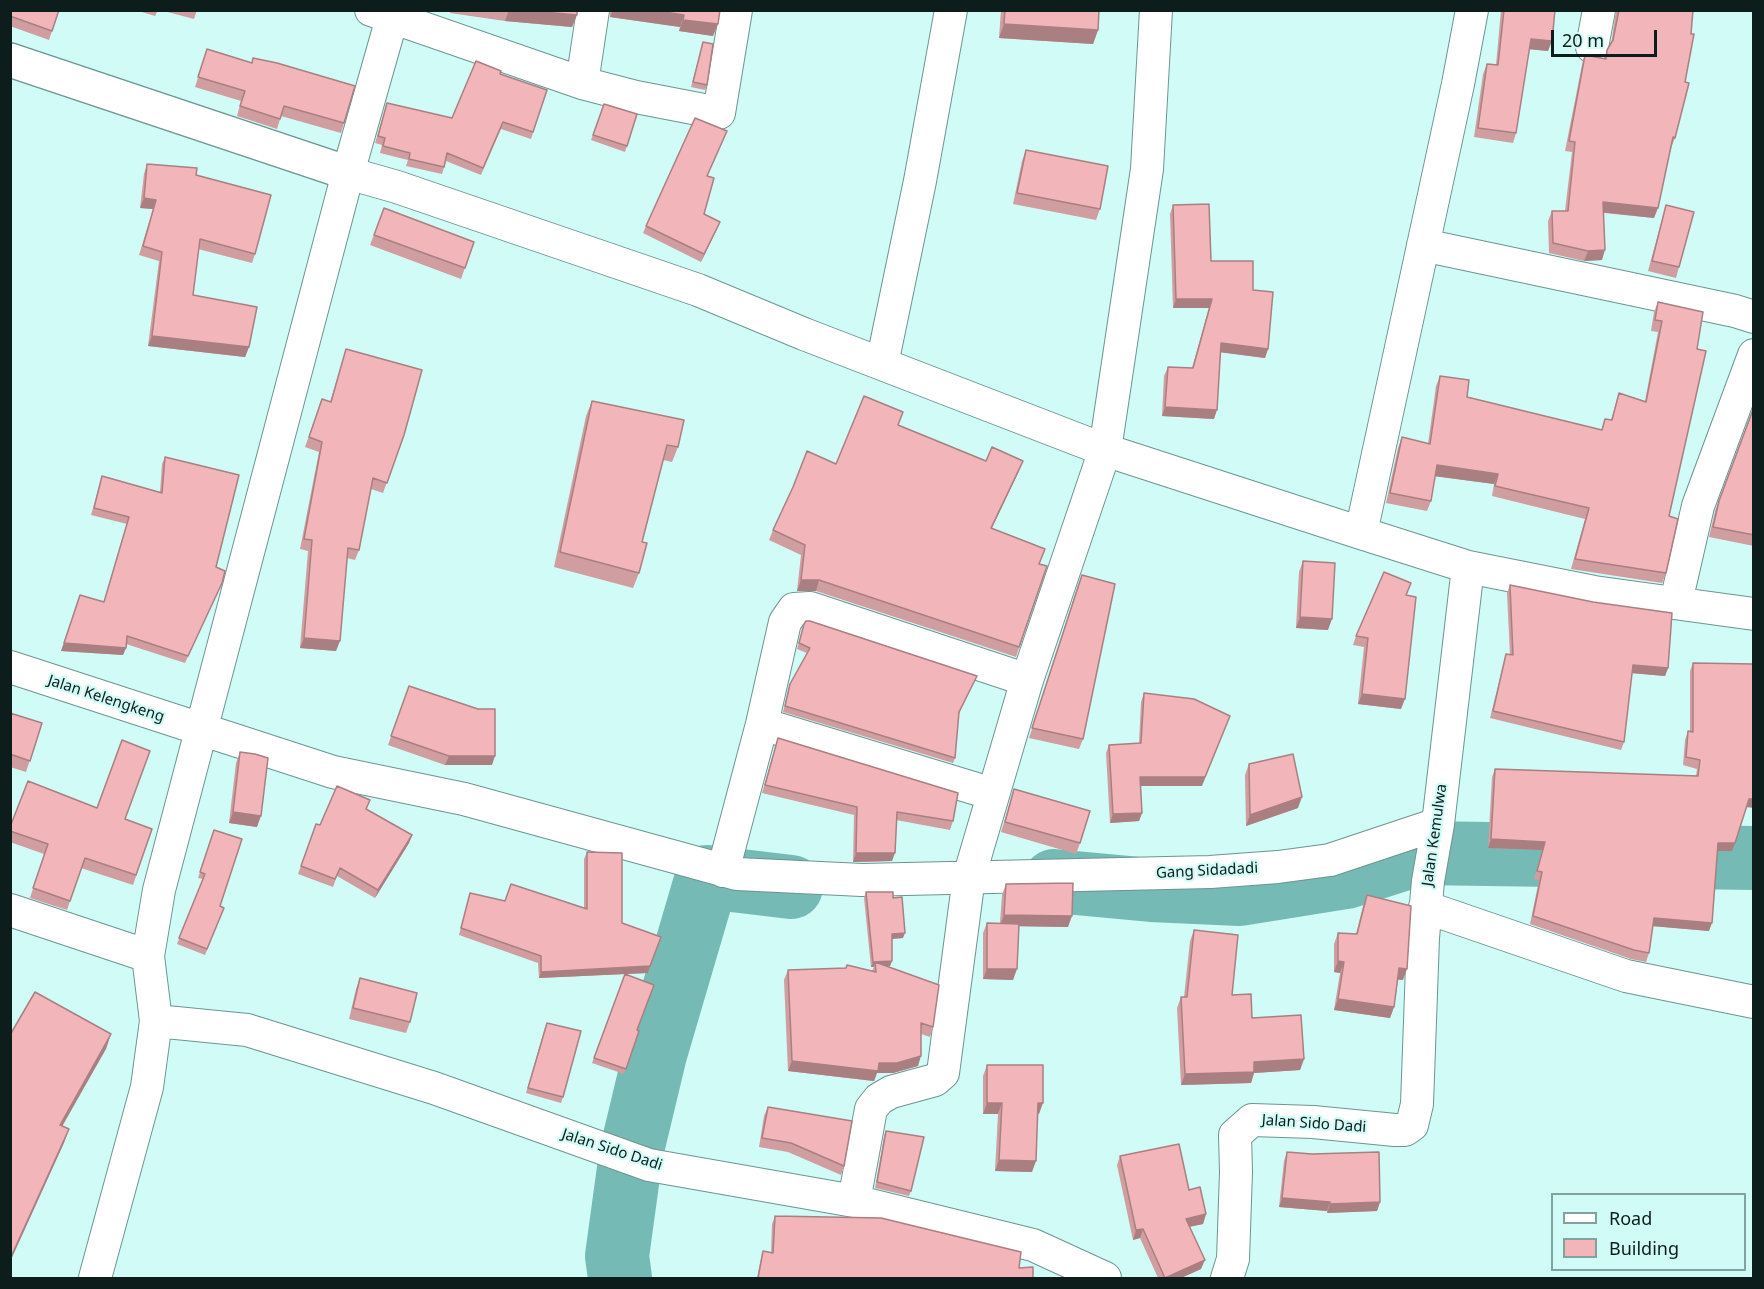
<!DOCTYPE html>
<style>
body{margin:0}
#map{position:relative;width:1764px;height:1289px;overflow:hidden;background:#d0fbf6;font-family:"Noto Sans",sans-serif}
canvas{display:block}
.frame{position:absolute;inset:0;border:12px solid #0d1d1b;pointer-events:none}
.legend{position:absolute;left:1551px;top:1193px;width:195px;height:78px;box-sizing:border-box;background:#d0fbf6;border:2px solid #82a29e;margin:0;padding:8px 10px;list-style:none;font-size:18px;color:#0d1d1b}
.legend li{display:flex;align-items:center;gap:12px;height:30px}
.legend b{width:30px;border:2px solid #82a29e}
.scale{position:absolute;left:1551px;top:30px;width:106px;height:27px;box-sizing:border-box;border:3px solid #0d1d1b;border-top:0;padding-left:8px;font-size:18px;line-height:21px;white-space:nowrap;color:#0d1d1b;-webkit-text-stroke:4px #d0fbf6;paint-order:stroke}
</style>
<div id="map">
<canvas width="1764" height="1289"></canvas>
<div class="frame"></div>
<ul class="legend">
<li><b style="height:8px;background:#fff"></b>Road</li>
<li><b style="height:16px;background:#f2b6ba"></b>Building</li>
</ul>
<div class="scale">20 m</div>
</div>
<script>
const c = document.querySelector('canvas').getContext('2d');
c.lineJoin = 'round';
const toPath = rows => new Path2D(rows.map(r => 'M' + r).join(''));
function trace(path, color, width, dash) { c.strokeStyle = color; c.lineWidth = width; c.lineCap = dash ? 'butt' : 'round'; c.setLineDash(dash || []); c.stroke(path); }
function fill(path, color) { c.fillStyle = color; c.fill(path, 'evenodd'); }
function drawText(font, color, halo, rows, align = 'center') {
  c.font = font + ' "Noto Sans",sans-serif'; c.lineWidth = 4.5; c.setLineDash([]); c.textBaseline = 'middle'; c.strokeStyle = halo; c.fillStyle = color; for (const [text, x, y, turn = 0] of rows) {
    c.save(); c.translate(x, y); c.rotate((+turn || 0) * Math.PI / 180); c.textAlign = isNaN(turn) ? turn : align; if (halo) c.strokeText(text, 0, 0); c.fillText(text, 0, 0); c.restore();
  }
}
trace(toPath([
 [1054,881,1151,890,1240,894,1346,877,1421,853,1754,858],
 [620,1278,617,1256,631,1154,655,1054,707,877,791,887]
]), '#75bab4', 64);
const street = toPath([
 [371,10,582,83,636,97,719,113,736,10],
 [1592,47,1599,10],
 [582,83,593,10],
 [348,173,397,187,698,290,804,334,1105,450,1361,533,1468,567,1594,592,1754,614],
 [1423,245,1735,311,1754,317],
 [882,364,920,181,951,10],
 [1361,533,1458,84,1472,10],
 [1676,602,1698,506,1754,355],
 [10,667,333,772,464,799,737,874,862,880,1210,872,1278,867,1330,860,1438,824],
 [762,724,993,794],
 [723,871,762,724,785,622,794,609,810,608,1027,680],
 [1425,907,1626,976,1754,1002],
 [10,910,148,956],
 [156,1021,247,1030,434,1088,649,1165,854,1201,1033,1245,1105,1278],
 [854,1201,871,1109,879,1099,891,1092,935,1080,943,1073,969,877,1027,680,1105,450,1147,169,1156,10],
 [95,1278,147,1087,156,1021,148,956,159,890,348,173,392,18,400,10],
 [1227,1278,1233,1259,1236,1172,1235,1135,1252,1120,1313,1122,1395,1130,1405,1130,1412,1125,1417,1104,1423,938,1428,881,1438,824,1468,567]
]);
const secondary = toPath([
 [10,60,348,173]
]);
trace(street, '#6d9591', 34);
trace(secondary, '#6d9591', 36);
trace(street, '#fff', 32);
trace(secondary, '#fff', 33);
fill(toPath([
 [10,10,59,10,49,40,10,26],
 [135,10,158,10,155,16],
 [160,10,197,10,194,19],
 [451,10,577,10,572,27,505,21,450,13],
 [610,10,720,10,713,36,679,31,680,27,610,17],
 [1001,10,1099,10,1098,30,1093,44,999,38],
 [1501,10,1555,10,1548,51,1529,49,1516,133,1513,143,1474,137,1483,74,1487,64,1496,65],
 [1616,10,1693,10,1675,138,1671,148,1654,218,1604,213,1602,260,1584,261,1549,253,1548,221,1552,211,1565,211,1572,152,1565,151,1582,65,1585,55,1604,58,1611,45],
 [703,42,707,85,705,90,691,87],
 [207,49,344,123,341,133,281,116,277,129,237,116,241,101,195,87],
 [547,90,531,139,501,129,481,175,446,161,442,174,406,166,408,160,380,153,382,145,375,143,387,103,452,118],
 [604,104,637,114,625,152,591,140],
 [727,131,707,176,704,214,717,229,701,262,643,233,646,226],
 [1026,150,1100,209,1096,220,1013,204,1022,161],
 [147,164,196,175,255,254,252,263,198,249,193,295,249,347,245,357,148,346,159,261,139,255,153,209,140,208,144,174],
 [1173,205,1211,261,1253,290,1268,349,1265,358,1221,352,1214,419,1162,416,1164,376,1168,367,1192,368,1209,308,1173,308,1170,214],
 [1666,205,1679,267,1676,278,1648,271],
 [384,208,474,242,461,279,370,245],
 [1658,302,1703,312,1669,516,1666,573,1662,583,1571,569,1585,519,1492,496,1494,484,1435,476,1431,501,1427,511,1386,503,1398,448,1402,437,1428,444,1436,386,1440,376,1467,397,1601,430,1611,420,1619,393,1645,401,1658,332,1651,331,1654,312],
 [346,349,404,435,383,493,371,489,359,550,355,560,347,558,336,651,300,648,308,551,300,549,319,452,305,447,322,399,330,402],
 [592,401,678,447,672,462,663,460,642,542,639,573,633,588,554,567,586,416],
 [1754,407,1754,546,1709,537,1715,511],
 [898,425,986,461,1019,471,992,528,1039,564,1047,566,1016,657,816,591,797,591,801,555,769,540,773,530,836,464],
 [165,457,216,567,222,583,185,663,126,644,126,648,123,655,61,651,80,595,104,602,127,524,91,515,102,476,160,492,162,464],
 [1303,561,1328,630,1296,628,1299,572],
 [1078,585,1083,739,1079,749,1029,738],
 [1510,585,1668,668,1665,676,1632,673,1624,742,1621,750,1490,718,1506,654,1510,655,1507,593],
 [1406,595,1401,709,1358,704,1364,647,1353,645,1356,636],
 [804,624,977,676,959,714,955,758,953,763,783,712,790,684,807,653,797,649],
 [1693,663,1746,807,1732,851,1717,851,1709,931,1653,926,1649,953,1646,962,1631,959,1530,924,1539,880,1534,879,1542,850,1488,848,1492,777,1495,769,1696,776,1697,769,1683,765,1685,740,1688,731,1690,732,1690,671],
 [409,686,492,765,445,765,388,745],
 [1144,693,1202,786,1140,786,1142,813,1139,821,1110,823,1106,753,1109,745,1139,743,1141,702],
 [10,713,42,723,26,772,10,767],
 [778,738,953,821,950,830,896,820,892,861,853,862,854,815,762,793],
 [240,752,257,827,229,823,236,763],
 [1249,764,1298,808,1246,826,1245,775],
 [1014,789,1080,843,1076,854,1001,832],
 [367,809,412,835,409,843,375,898,337,876,333,887,298,874,316,824,320,825],
 [125,819,152,829,133,885,81,868,67,910,30,898,44,854,10,842,10,827],
 [214,830,220,906,224,908,205,955,177,944,203,879,198,878],
 [587,852,622,923,661,937,648,973,625,974,637,1030,639,1031,624,1074,592,1063,625,974,539,978,538,963,459,935,470,893,505,901,584,908,584,859],
 [1006,884,1068,927,1019,926,1013,980,983,979,983,933,987,923,1000,923,1002,895],
 [866,892,893,898,903,938,892,939,892,961,890,966,887,967,933,1027,930,1037,921,1034,918,1066,893,1073,877,1073,874,1081,788,1071,784,980,788,970,872,971,874,967,871,967,864,898],
 [1367,895,1403,980,1398,980,1394,1007,1390,1018,1334,1010,1340,973,1334,972,1334,944,1338,933,1356,934,1363,906],
 [1194,930,1232,995,1252,1018,1304,1059,1300,1070,1254,1073,1251,1083,1181,1085,1177,1008,1181,997,1184,997,1190,941],
 [360,978,410,1022,406,1033,349,1019,356,989],
 [545,1028,563,1097,561,1103,526,1093],
 [987,1065,1039,1114,1037,1114,1032,1172,995,1171,998,1114,983,1114,983,1076],
 [768,1107,844,1166,841,1175,788,1152,759,1147,764,1116],
 [886,1131,911,1191,909,1196,875,1188,884,1136],
 [1287,1152,1380,1202,1377,1211,1327,1213,1327,1211,1279,1207,1284,1161],
 [1120,1156,1189,1190,1206,1214,1203,1224,1190,1227,1201,1269,1181,1278,1158,1278,1140,1238,1133,1240,1117,1165],
 [775,1216,1019,1268,1033,1278,757,1278,761,1259,763,1251,771,1253,772,1224]
]), '#d09da0');
fill(toPath([
 [509,10,523,10,577,15,572,27,505,21],
 [613,10,653,10,684,15,680,27,610,17],
 [683,20,718,24,713,36,679,31],
 [1004,24,1098,30,1093,44,999,38],
 [1531,39,1552,41,1548,51,1527,49],
 [144,198,156,200,153,209,140,208],
 [1603,202,1658,208,1654,218,1600,212],
 [720,222,717,229,701,262,704,254],
 [1605,250,1602,260,1584,261,1588,251],
 [1176,299,1212,299,1209,308,1173,308],
 [152,336,249,347,245,357,148,346],
 [1221,343,1268,349,1265,358,1218,352],
 [1165,407,1217,410,1214,419,1162,416],
 [1023,461,1019,471,987,538,991,528],
 [1437,465,1498,474,1494,484,1433,476],
 [801,580,819,580,816,591,797,591],
 [1300,617,1332,619,1328,630,1296,628],
 [304,638,340,641,336,651,300,648],
 [64,643,126,648,123,655,61,651],
 [1633,665,1668,668,1665,676,1630,673],
 [1362,694,1405,699,1401,709,1358,704],
 [1230,716,1202,786,1137,786,1140,777],
 [449,756,495,756,492,765,445,765],
 [1302,797,1298,808,1246,826,1250,815],
 [1749,799,1754,799,1754,808,1746,807],
 [233,812,261,816,257,827,229,823],
 [1142,813,1139,821,1110,823,1113,814],
 [412,835,409,843,375,898,378,890],
 [1491,839,1545,842,1542,850,1488,848],
 [1718,843,1735,843,1732,851,1715,851],
 [856,853,895,853,892,861,853,862],
 [1004,915,1072,916,1068,927,1000,926],
 [1654,918,1712,923,1709,931,1651,926],
 [905,933,903,938,890,939,892,934],
 [892,961,890,966,876,967,875,962,874,967,871,967,873,962],
 [1338,961,1344,962,1340,973,1334,972],
 [650,966,648,973,539,978,541,972],
 [1399,968,1407,969,1403,980,1395,979],
 [987,969,1017,969,1013,980,983,979],
 [1338,999,1394,1007,1390,1018,1334,1010],
 [111,1034,106,1049,55,1139,60,1125],
 [921,1056,918,1066,893,1073,877,1073,874,1081,788,1071,792,1061,879,1063],
 [1304,1059,1300,1070,1254,1073,1251,1083,1181,1085,1185,1074,1254,1062],
 [987,1103,1002,1103,998,1114,983,1114],
 [1038,1103,1043,1103,1039,1114,1034,1114],
 [69,1129,64,1143,10,1262,10,1259],
 [999,1160,1036,1161,1032,1172,995,1171],
 [1282,1198,1330,1202,1327,1211,1279,1207],
 [1380,1202,1377,1211,1327,1213,1330,1204],
 [1206,1214,1203,1224,1182,1228,1186,1219],
 [1143,1229,1140,1238,1133,1240,1136,1230],
 [1205,1260,1201,1269,1181,1278,1165,1278]
]), '#a97f82');
const building = toPath([
 [10,10,59,10,52,31,10,16,10,10],
 [523,10,577,10,577,15,523,10],
 [653,10,720,10,718,24,683,20,684,15,653,10],
 [1005,10,1099,10,1098,30,1004,24,1005,10],
 [1504,10,1555,10,1552,41,1531,39,1516,133,1478,128,1487,64,1498,65,1504,10],
 [1619,10,1693,10,1691,34,1694,34,1685,82,1689,83,1675,138,1673,137,1658,208,1603,202,1605,250,1588,251,1553,243,1552,211,1568,211,1575,142,1569,141,1585,55,1606,59,1607,50,1613,40,1619,10],
 [703,42,713,44,707,85,693,82,703,42],
 [207,49,252,63,253,58,277,63,355,86,344,123,284,106,280,119,240,106,245,91,198,77,207,49],
 [476,61,501,71,500,74,547,90,533,132,503,122,483,168,447,153,444,167,409,159,410,153,383,146,385,138,378,136,387,103,452,118,476,61],
 [604,104,637,114,627,146,593,135,604,104],
 [695,118,727,131,707,176,714,178,704,214,720,222,704,254,646,226,695,118],
 [1026,150,1108,166,1100,209,1017,193,1026,150],
 [147,164,197,168,196,175,271,195,255,254,200,239,193,295,257,307,249,347,152,336,162,252,143,246,156,200,144,198,147,164],
 [1209,204,1211,261,1253,261,1253,290,1273,292,1268,349,1221,343,1217,410,1165,407,1168,367,1193,368,1212,299,1176,299,1173,205,1209,204],
 [1666,205,1694,212,1679,267,1652,261,1666,205],
 [384,208,474,242,465,268,374,235,384,208],
 [1658,302,1703,312,1697,349,1706,351,1669,516,1678,519,1666,573,1575,559,1589,508,1495,486,1498,474,1437,465,1431,501,1390,493,1402,437,1430,444,1440,376,1469,380,1467,397,1602,430,1605,419,1612,420,1619,393,1646,402,1662,321,1655,320,1658,302],
 [346,349,422,370,404,435,387,483,373,478,359,550,348,548,340,641,304,638,312,540,304,539,322,442,309,437,322,399,331,402,346,349],
 [864,396,903,412,898,425,986,461,992,447,1023,461,991,528,1045,549,1039,564,1047,566,1019,647,819,580,801,580,805,545,773,530,793,487,807,451,836,464,864,396],
 [592,401,684,420,678,447,667,445,642,542,647,543,639,573,560,552,592,401],
 [1754,407,1754,535,1713,527,1719,501,1754,407],
 [165,457,239,475,216,567,225,571,222,583,188,656,127,636,126,648,64,643,80,595,104,602,129,517,94,508,102,476,162,493,165,457],
 [1303,561,1335,563,1332,619,1300,617,1303,561],
 [1384,572,1411,583,1406,595,1416,597,1405,699,1362,694,1368,638,1356,636,1384,572],
 [1082,575,1115,584,1083,739,1032,728,1082,575],
 [1510,585,1593,602,1672,613,1668,668,1633,665,1624,742,1493,711,1506,654,1513,655,1510,585],
 [806,621,810,621,977,676,959,712,955,758,785,706,790,684,810,648,799,643,804,624,806,621],
 [1693,663,1754,664,1754,799,1749,799,1735,843,1718,843,1712,923,1654,918,1649,953,1634,950,1533,916,1542,872,1537,871,1545,842,1491,839,1495,769,1698,776,1700,760,1686,757,1688,731,1693,732,1693,663],
 [409,686,478,709,495,709,495,756,449,756,391,736,409,686],
 [1144,693,1194,699,1230,716,1205,777,1140,777,1142,813,1113,814,1109,745,1141,743,1144,693],
 [10,713,42,723,30,761,10,754,10,713],
 [778,738,958,793,953,821,897,812,895,853,856,853,857,807,765,785,778,738],
 [122,740,150,751,125,819,152,829,136,875,85,858,70,901,33,888,48,844,10,831,10,827,28,781,97,808,122,740],
 [240,752,255,754,268,758,261,816,233,812,240,752],
 [1293,754,1302,797,1250,815,1249,764,1293,754],
 [337,786,370,800,366,809,412,835,378,890,340,868,335,879,301,866,316,824,320,825,337,786],
 [1014,789,1090,811,1080,843,1005,822,1014,789],
 [214,830,242,839,220,906,224,908,207,949,179,938,205,874,200,872,214,830],
 [587,852,622,853,622,923,661,937,650,966,541,972,541,956,461,928,470,893,505,901,511,884,587,909,587,852],
 [1073,883,1072,916,1004,915,1006,884,1073,883],
 [866,892,893,892,893,898,902,897,905,933,892,934,892,961,873,962,866,892],
 [1367,895,1411,906,1407,969,1399,968,1394,1007,1338,999,1344,962,1338,961,1338,933,1357,934,1367,895],
 [987,923,1019,924,1017,969,987,969,987,923],
 [1194,930,1238,935,1232,995,1251,994,1252,1018,1301,1015,1304,1059,1254,1062,1254,1072,1185,1074,1181,997,1187,997,1194,930],
 [875,962,939,985,933,1027,921,1023,921,1056,897,1063,879,1063,878,1071,792,1061,788,970,846,968,847,965,876,972,875,962],
 [625,974,654,985,637,1030,639,1031,626,1069,594,1058,625,974],
 [360,978,417,993,410,1022,353,1008,360,978],
 [35,992,111,1034,60,1125,69,1129,10,1259,10,1035,35,992],
 [547,1023,581,1031,563,1097,528,1088,547,1023],
 [987,1065,1043,1065,1043,1103,1038,1103,1036,1161,999,1160,1002,1103,987,1103,987,1065],
 [768,1107,852,1121,844,1166,791,1143,762,1138,768,1107],
 [886,1131,924,1137,911,1191,877,1182,886,1131],
 [1179,1144,1189,1190,1200,1187,1206,1214,1186,1219,1205,1260,1165,1278,1143,1229,1136,1230,1120,1156,1179,1144],
 [1287,1152,1312,1154,1379,1152,1380,1202,1330,1204,1330,1202,1282,1198,1287,1152],
 [775,1216,881,1218,1021,1252,1019,1268,1033,1267,1033,1278,758,1278,763,1251,773,1253,775,1216]
]);
fill(building, '#f2b6ba');
trace(building, '#a97f82', 1.5);
drawText('15px', '#0d1d1b', '#d0fbf6', [
 ["Jalan Kelengkeng",106,699,18],
 ["Jalan Kemulwa",1435,835,-82],
 ["Gang Sidadadi",1207,871,-3],
 ["Jalan Sido Dadi",1314,1124,4],
 ["Jalan Sido Dadi",612,1150,18]
]);
</script>
